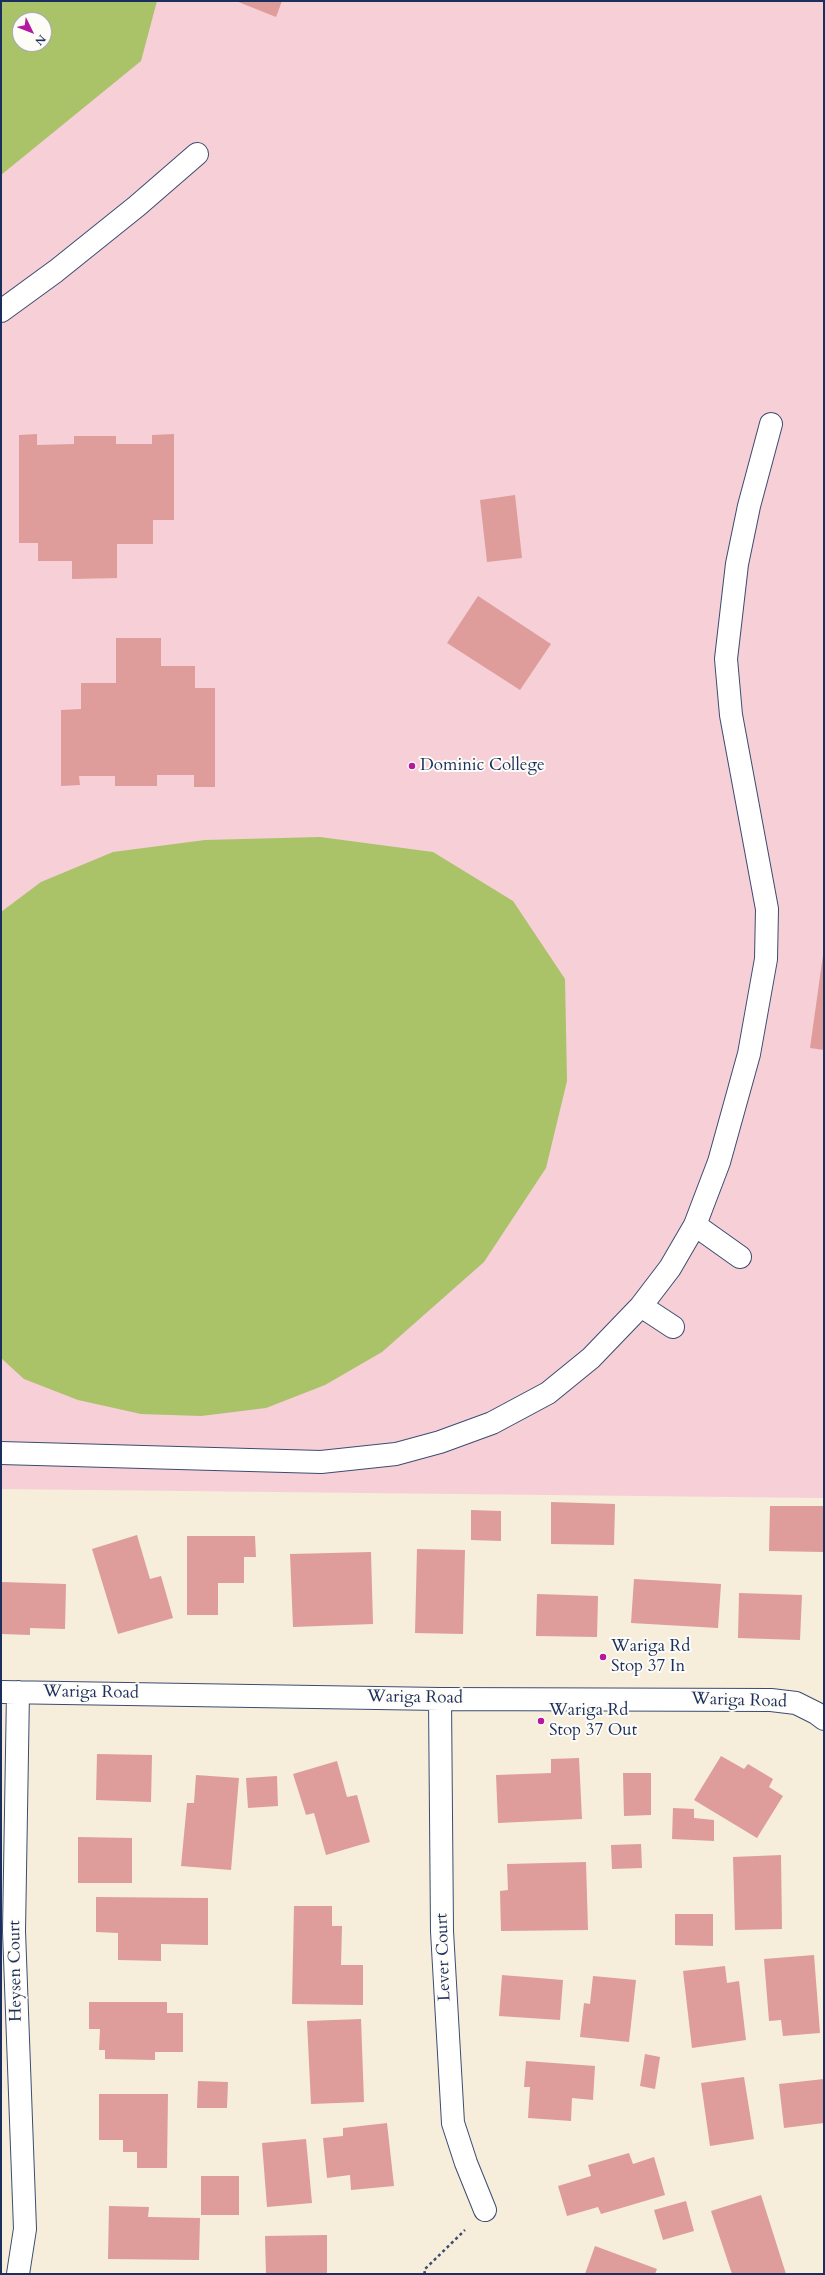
<!DOCTYPE html>
<style>
body{margin:0}
#map{position:relative;width:825px;height:2275px;overflow:hidden;background:#f6edda;font-family:Cardo,serif}
canvas{display:block}
.frame{position:absolute;inset:0;border:2px solid #1b2f5e;pointer-events:none}
.north{position:absolute;left:12px;top:12px;width:40px;height:40px;box-sizing:border-box;background:#fdfcf7;border:1px solid #a3aaba;border-radius:50%;rotate:133deg;font-size:11px;font-weight:700;line-height:16px;text-align:center;color:#1b2f5e}
.north::after{content:'';display:block;margin:auto;width:14px;height:18px;background:#b5179e;clip-path:polygon(50% 0,100% 100%,50% 72%,0 100%)}
</style>
<div id="map">
<canvas width="825" height="2275"></canvas>
<div class="frame"></div>
<div class="north">N</div>
</div>
<script>
const c = document.querySelector('canvas').getContext('2d');
c.lineJoin = 'round';
function fill(path, color) { c.fillStyle = color; c.fill(path, 'evenodd'); }
const toPath = rows => new Path2D(rows.map(r => 'M' + r).join(''));
function trace(path, color, width, dash) { c.strokeStyle = color; c.lineWidth = width; c.lineCap = dash ? 'butt' : 'round'; c.setLineDash(dash || []); c.stroke(path); }
function drawText(font, color, halo, rows, align = 'center') {
  c.font = font + ' Cardo,serif'; c.lineWidth = 4; c.setLineDash([]); c.textBaseline = 'middle'; c.strokeStyle = halo; c.fillStyle = color; for (const [text, x, y, turn = 0] of rows) {
    c.save(); c.translate(x, y); c.rotate((+turn || 0) * Math.PI / 180); c.textAlign = isNaN(turn) ? turn : align; if (halo) c.strokeText(text, 0, 0); c.fillText(text, 0, 0); c.restore();
  }
}
fill(toPath([
 [1,1,824,1,824,1498,1,1489],
 [20,20,44,20,44,44,20,44]
]), '#f6cfd7');
fill(toPath([
 [1,1,157,1,141,61,1,175],
 [20,20,44,20,44,44,20,44],
 [320,837,433,852,513,901,565,979,567,1081,546,1168,484,1262,382,1352,325,1385,266,1408,201,1416,141,1414,78,1400,24,1379,1,1358,1,912,41,882,113,852,205,840]
]), '#aac268');
fill(toPath([
 [236,1,282,1,276,17],
 [37,434,37,445,74,444,74,436,116,436,116,444,152,444,152,435,174,434,174,520,153,520,153,544,117,544,117,578,72,579,72,561,38,561,38,543,19,543,19,435],
 [515,495,522,558,487,562,480,500],
 [478,596,551,644,520,690,447,643],
 [116,638,161,638,161,666,195,666,195,688,215,688,215,787,194,787,194,775,157,775,157,786,115,786,115,776,79,776,80,785,61,786,61,710,81,709,81,683,116,683],
 [823,955,824,955,824,1050,810,1048],
 [551,1502,615,1504,614,1545,551,1544],
 [770,1506,824,1506,824,1552,769,1551],
 [471,1510,501,1511,501,1541,471,1540],
 [137,1535,150,1579,161,1576,173,1618,118,1634,92,1549],
 [187,1536,255,1536,256,1557,244,1557,244,1583,218,1583,218,1615,187,1615],
 [417,1549,465,1550,463,1634,415,1633],
 [371,1552,373,1624,293,1627,290,1554],
 [634,1579,721,1584,718,1628,631,1623],
 [1,1582,66,1584,65,1629,30,1628,30,1635,1,1634],
 [739,1593,802,1595,800,1640,738,1638],
 [537,1594,598,1596,597,1637,536,1636],
 [97,1754,152,1755,151,1802,96,1800],
 [721,1756,744,1769,748,1764,773,1779,769,1787,783,1796,757,1838,694,1800],
 [579,1758,582,1819,498,1823,496,1775,551,1773,551,1759],
 [337,1761,347,1797,357,1795,370,1842,326,1855,314,1813,306,1815,293,1774],
 [623,1773,651,1773,651,1815,624,1816],
 [196,1775,239,1778,231,1870,181,1866,187,1803,194,1803],
 [277,1776,278,1806,248,1808,246,1778],
 [673,1808,694,1809,694,1818,714,1820,714,1841,672,1839],
 [78,1837,132,1838,132,1883,78,1883],
 [641,1844,642,1868,612,1869,611,1845],
 [781,1855,782,1929,735,1930,733,1857],
 [586,1862,588,1930,501,1931,500,1891,508,1890,507,1864],
 [96,1897,208,1898,208,1945,161,1944,161,1961,118,1960,118,1933,96,1932],
 [294,1906,332,1906,332,1926,342,1926,341,1965,363,1965,363,2005,292,2004],
 [675,1914,713,1914,713,1946,675,1945],
 [814,1955,820,2033,783,2036,781,2020,769,2021,764,1959],
 [725,1966,727,1983,739,1981,746,2040,692,2048,683,1971],
 [502,1975,563,1980,560,2020,499,2016],
 [593,1976,636,1980,629,2042,580,2037,584,2003,590,2004],
 [89,2002,167,2002,167,2013,183,2013,183,2052,155,2052,155,2060,105,2059,105,2050,99,2050,100,2029,89,2029],
 [361,2019,364,2102,311,2104,307,2021],
 [645,2054,660,2057,655,2089,640,2086],
 [526,2061,595,2066,593,2100,572,2098,571,2121,528,2118,530,2087,524,2087],
 [744,2077,754,2139,710,2146,701,2083],
 [824,2079,824,2123,784,2128,779,2084],
 [198,2081,228,2082,227,2108,197,2108],
 [99,2094,168,2094,167,2168,137,2168,137,2152,123,2152,123,2140,99,2140],
 [387,2123,394,2186,351,2190,350,2175,327,2178,323,2138,343,2136,343,2128],
 [306,2139,312,2203,267,2207,262,2143],
 [629,2153,633,2164,654,2157,665,2195,601,2214,598,2207,567,2216,558,2186,591,2176,588,2165],
 [201,2176,239,2176,239,2215,201,2215],
 [761,2195,786,2274,732,2274,711,2211],
 [686,2201,694,2231,663,2240,654,2210],
 [109,2206,149,2207,148,2217,200,2218,199,2260,108,2259],
 [327,2235,327,2274,266,2274,265,2236],
 [595,2246,657,2269,655,2274,585,2274]
]), '#de9d9b');
const minor = toPath([
 [1,311,56,271,137,206,197,154],
 [695,1225,740,1257],
 [641,1306,673,1327],
 [1,1453,321,1462,396,1454,440,1442,492,1423,548,1393,591,1358,641,1306,670,1268,695,1225,719,1162,749,1054,766,959,767,909,731,715,726,659,737,564,749,506,771,424],
 [1,1692,440,1699,771,1700,796,1703,816,1713,824,1719],
 [440,1699,442,1931,453,2123,466,2163,485,2210],
 [18,2274,25,2229,14,1931,18,1692]
]);
trace(minor, '#3c4c71', 24);
trace(toPath([
 [425,2274,424,2270,465,2230]
]), '#3c4c71', 2.5, [3, 3]);
trace(minor, '#fff', 22);
for (const [x, y, r, color] of [
 [412,766,4,"#b5179e"],
 [603,1657,4,"#b5179e"],
 [541,1721,4,"#b5179e"]
]) { const dot = new Path2D(); dot.arc(x, y, r, 0, 2 * Math.PI); c.fillStyle = color; c.fill(dot); trace(dot, '#fdfcf7', 1.5); }
drawText('17px', '#1b2f5e', '#fdfcf7', [
 ["Dominic College",420,766],
 ["Wariga Rd",611,1647],
 ["Stop 37 In",611,1667],
 ["Wariga Rd",549,1711],
 ["Stop 37 Out",549,1731]
], 'left');
drawText('17px', '#1b2f5e', '#fdfcf7', [
 ["Wariga Road",91,1693,1],
 ["Wariga Road",415,1698,1],
 ["Wariga Road",739,1701,2],
 ["Lever Court",444,1957,-92],
 ["Heysen Court",16,1971,-91]
]);
</script>
